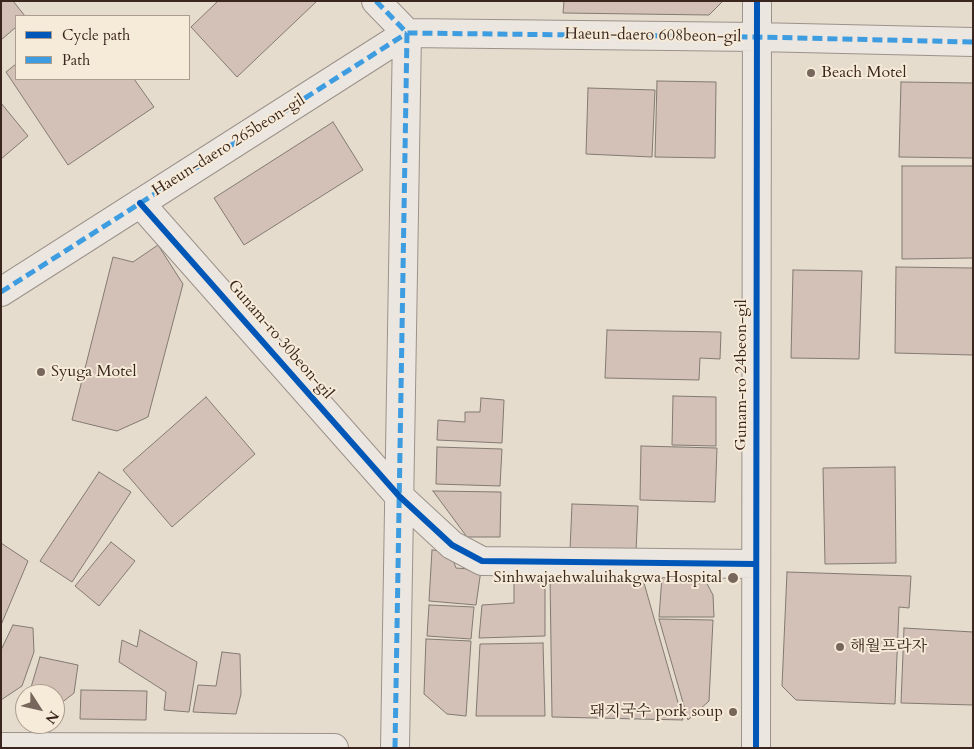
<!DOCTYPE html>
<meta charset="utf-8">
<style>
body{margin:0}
#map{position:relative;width:974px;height:749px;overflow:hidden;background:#e6dcce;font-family:Cardo,serif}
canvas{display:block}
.frame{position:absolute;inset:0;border:2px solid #3a261e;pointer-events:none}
.legend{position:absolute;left:15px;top:15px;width:175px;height:65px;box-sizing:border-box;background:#f6ead8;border:1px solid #ab9c8e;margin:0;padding:6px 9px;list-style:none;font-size:15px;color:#3a261e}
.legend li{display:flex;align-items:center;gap:10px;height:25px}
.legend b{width:25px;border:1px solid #ab9c8e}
.north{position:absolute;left:15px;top:684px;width:50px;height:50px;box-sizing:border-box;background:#f6ead8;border:1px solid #ab9c8e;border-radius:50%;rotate:125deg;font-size:14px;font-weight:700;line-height:20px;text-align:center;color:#3a261e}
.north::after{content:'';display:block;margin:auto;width:18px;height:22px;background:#76665c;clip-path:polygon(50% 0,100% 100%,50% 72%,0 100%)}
</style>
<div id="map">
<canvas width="974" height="749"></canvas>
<div class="frame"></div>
<ul class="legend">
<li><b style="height:6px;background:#0057b8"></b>Cycle path</li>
<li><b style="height:6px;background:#3e9ce0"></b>Path</li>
</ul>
<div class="north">N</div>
</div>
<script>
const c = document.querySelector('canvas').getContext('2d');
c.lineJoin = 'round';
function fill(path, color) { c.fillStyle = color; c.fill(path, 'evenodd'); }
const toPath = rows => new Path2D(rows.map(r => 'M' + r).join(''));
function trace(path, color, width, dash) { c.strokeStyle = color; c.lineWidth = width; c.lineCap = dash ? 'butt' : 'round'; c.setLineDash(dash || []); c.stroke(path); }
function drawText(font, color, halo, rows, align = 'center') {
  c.font = font + ' Cardo,"Noto Serif KR",serif'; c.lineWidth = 4; c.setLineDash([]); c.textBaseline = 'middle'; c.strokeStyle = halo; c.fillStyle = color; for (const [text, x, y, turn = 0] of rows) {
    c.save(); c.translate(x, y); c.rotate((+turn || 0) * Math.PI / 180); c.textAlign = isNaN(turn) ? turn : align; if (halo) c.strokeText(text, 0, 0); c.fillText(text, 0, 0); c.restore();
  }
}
const building = toPath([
 [1,1,13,1,25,16,16,16,16,27,1,40,1,1],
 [218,1,317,1,237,77,191,27,218,1],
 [564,1,723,1,709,15,563,13,564,1],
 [16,64,16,79,134,79,154,107,68,165,6,72,16,64],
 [657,81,716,82,715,158,655,157,657,81],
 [901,82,973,83,973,158,899,157,901,82],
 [588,88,655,90,652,157,586,154,588,88],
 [1,103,28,136,1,159,1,103],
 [333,122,363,170,244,245,214,198,333,122],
 [902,166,973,166,973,258,902,259,902,166],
 [158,245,183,284,148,417,117,431,72,420,113,257,133,262,158,245],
 [896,267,973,268,973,355,895,353,896,267],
 [793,270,862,271,859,359,791,358,793,270],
 [607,330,721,332,720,359,700,358,699,380,605,378,607,330],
 [673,396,716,397,716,446,672,445,673,396],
 [206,397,255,454,172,527,123,470,206,397],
 [481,398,504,400,502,443,437,440,438,420,465,422,465,412,480,412,481,398],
 [641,446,717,448,715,502,640,500,641,446],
 [437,447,502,449,500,486,436,484,437,447],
 [895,467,896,563,825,564,823,468,895,467],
 [99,472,131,492,72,582,40,561,99,472],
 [433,491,501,492,500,537,467,537,433,491],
 [572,504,638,506,636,552,570,550,572,504],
 [111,542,135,561,99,606,75,586,111,542],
 [1,543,28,561,1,625,1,543],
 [432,550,450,552,456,568,481,570,476,605,429,601,432,550],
 [787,572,911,576,909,608,899,607,895,704,796,700,782,686,787,572],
 [550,575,642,576,683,720,552,717,550,575],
 [514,576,545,576,545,636,479,638,482,605,514,603,514,576],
 [662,577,704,578,713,595,714,617,659,617,662,577],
 [429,605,474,607,471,639,427,636,429,605],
 [659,619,713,620,709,701,688,720,659,619],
 [13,625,33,628,34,652,22,686,1,700,1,650,13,625],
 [904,628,973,632,973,705,901,703,904,628],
 [140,630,197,662,189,712,164,710,166,692,119,662,122,640,137,647,140,630],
 [426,639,471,641,466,716,447,714,424,694,426,639],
 [543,643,545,716,476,716,480,644,543,643],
 [222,652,240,654,241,694,236,714,193,712,198,685,216,686,222,652],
 [40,657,78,665,74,693,55,708,55,694,29,694,40,657],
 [81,690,147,691,146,720,80,719,81,690]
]);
fill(building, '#d3c0b6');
trace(building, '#827a72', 1);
const street = toPath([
 [376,1,407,33,756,37,973,42],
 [140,203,399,496,452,545,482,561,755,564],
 [1,292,407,33],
 [1,747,334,748],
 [395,748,407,33],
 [756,748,757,1]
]);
trace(street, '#9b928a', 30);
trace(street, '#ebe6df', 28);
trace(toPath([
 [376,1,407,33,756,37,973,42],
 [1,292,407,33],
 [395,748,407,33]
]), '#3e9ce0', 5, [10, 5]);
trace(toPath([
 [140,203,399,496,452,545,482,561,755,564],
 [756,748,757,1]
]), '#0057b8', 6);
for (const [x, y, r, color] of [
 [811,73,5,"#76665c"],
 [41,372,5,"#76665c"],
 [733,578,6,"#76665c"],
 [840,647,5,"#76665c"],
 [733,712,5,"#76665c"]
]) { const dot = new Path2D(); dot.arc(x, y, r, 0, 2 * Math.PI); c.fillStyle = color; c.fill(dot); trace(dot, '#f6ead8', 2); }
drawText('16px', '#3a261e', '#f6ead8', [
 ["Haeun-daero 608beon-gil",653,36,1],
 ["Haeun-daero 265beon-gil",229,146,-32],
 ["Gunam-ro 30beon-gil",280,340,49],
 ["Gunam-ro 24beon-gil",742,375,-90]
]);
drawText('16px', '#3a261e', '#f6ead8', [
 ["Beach Motel",821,73],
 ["Syuga Motel",51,372],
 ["Sinhwajaehwaluihakgwa Hospital",722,578,"right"],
 ["해월프라자",850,647],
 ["돼지국수 pork soup",723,712,"right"]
], 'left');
</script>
